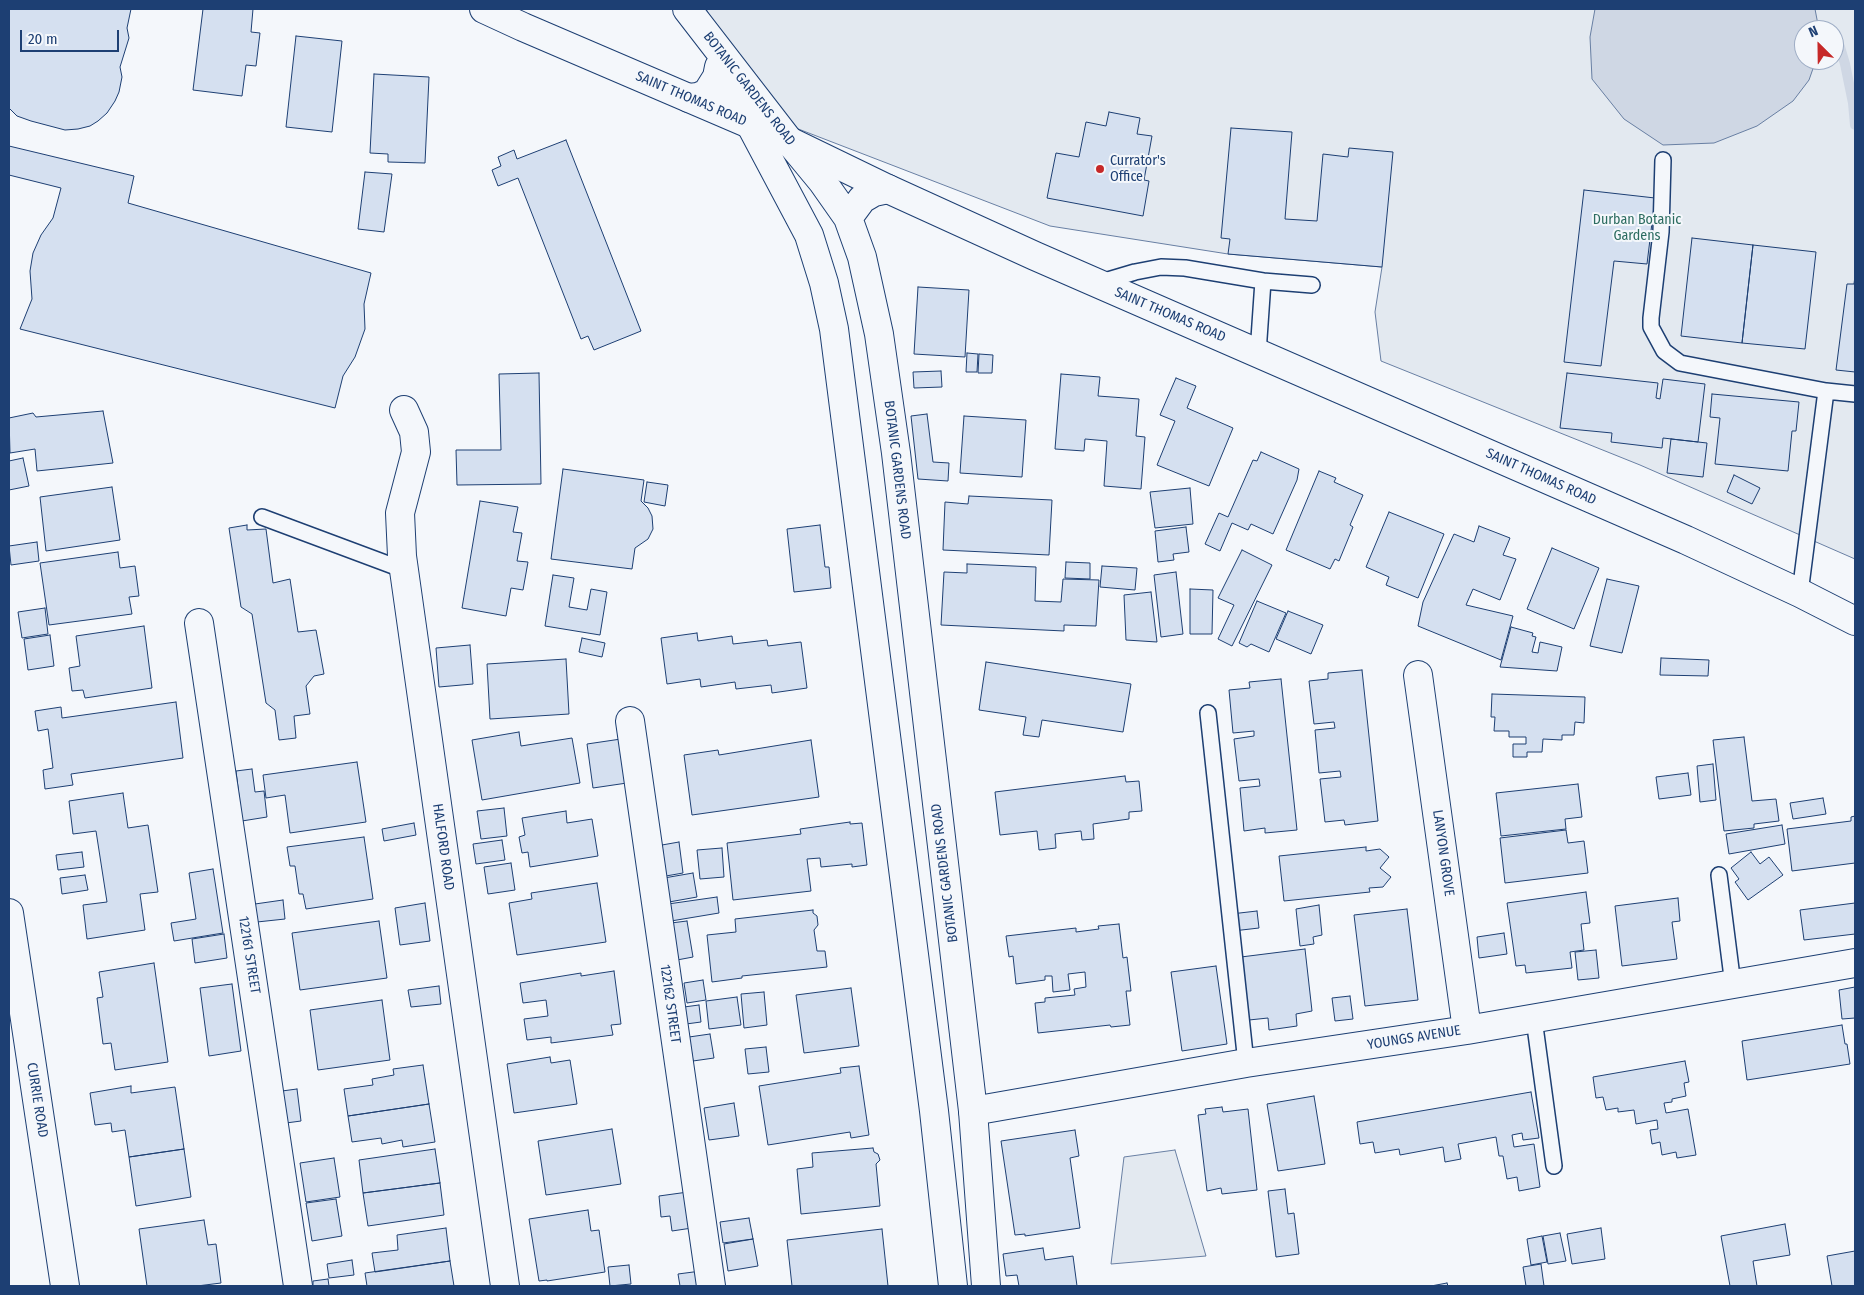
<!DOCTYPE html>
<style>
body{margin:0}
#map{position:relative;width:1864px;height:1295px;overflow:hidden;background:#f4f7fb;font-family:"Fira Sans Condensed",sans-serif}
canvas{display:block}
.frame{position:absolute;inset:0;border:10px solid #1d3f73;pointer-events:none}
.north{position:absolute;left:1794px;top:20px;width:50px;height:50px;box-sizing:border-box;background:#f4f7fb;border:1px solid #9eadc5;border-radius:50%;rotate:337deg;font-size:14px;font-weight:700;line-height:20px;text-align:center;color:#1d3f73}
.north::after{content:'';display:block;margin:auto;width:18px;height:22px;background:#c62828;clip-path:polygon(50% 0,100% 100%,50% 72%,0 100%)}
.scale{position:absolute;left:20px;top:30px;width:99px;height:22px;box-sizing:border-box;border:2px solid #1d3f73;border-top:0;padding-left:6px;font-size:15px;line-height:18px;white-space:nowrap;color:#1d3f73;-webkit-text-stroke:4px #f4f7fb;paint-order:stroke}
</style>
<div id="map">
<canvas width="1864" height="1295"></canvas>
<div class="frame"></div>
<div class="north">N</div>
<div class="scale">20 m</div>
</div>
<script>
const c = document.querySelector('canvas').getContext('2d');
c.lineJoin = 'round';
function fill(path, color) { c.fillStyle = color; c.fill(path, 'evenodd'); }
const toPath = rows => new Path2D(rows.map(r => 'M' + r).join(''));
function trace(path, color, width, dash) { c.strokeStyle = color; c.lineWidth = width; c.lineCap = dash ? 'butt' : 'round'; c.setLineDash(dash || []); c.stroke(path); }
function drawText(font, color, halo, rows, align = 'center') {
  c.font = font + ' "Fira Sans Condensed",sans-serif'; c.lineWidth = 4; c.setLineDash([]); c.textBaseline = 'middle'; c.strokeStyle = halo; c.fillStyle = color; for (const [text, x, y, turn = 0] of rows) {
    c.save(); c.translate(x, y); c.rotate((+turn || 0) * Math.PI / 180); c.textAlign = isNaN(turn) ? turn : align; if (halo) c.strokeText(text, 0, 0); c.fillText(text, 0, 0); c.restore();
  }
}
const green = toPath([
 [706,9,1855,9,1855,559,1640,465,1381,361,1375,312,1382,267,1228,254,1050,226,762,115,706,9],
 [1804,30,1834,30,1834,60,1804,60,1804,30],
 [1175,1150,1206,1256,1111,1264,1124,1157,1175,1150]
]);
fill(green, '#e3e9f0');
trace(green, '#687fa3', 1);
const water = toPath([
 [1595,9,1815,9,1819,30,1804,30,1804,60,1816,60,1809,80,1793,101,1757,126,1714,143,1663,145,1624,119,1592,79,1590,37,1595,9]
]);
fill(water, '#cfd7e4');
trace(water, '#687fa3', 1);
trace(toPath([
 [1834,44,1840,47,1845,64,1853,103,1855,125]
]), '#cfd7e4', 10);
const building = toPath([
 [9,9,131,9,127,28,129,38,120,67,122,77,119,92,115,101,107,113,98,121,90,126,78,129,65,130,31,121,17,116,9,108,9,9],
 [203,9,253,9,251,32,260,33,256,66,246,65,242,96,193,90,203,9],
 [296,36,342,41,332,132,286,127,296,36],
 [374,74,429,77,425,163,388,162,388,154,370,153,374,74],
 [1109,112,1140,118,1137,134,1152,136,1144,180,1149,181,1143,216,1047,198,1056,153,1079,157,1086,122,1106,126,1109,112],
 [1231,128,1292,132,1285,219,1317,221,1323,154,1348,157,1349,148,1393,152,1382,267,1228,254,1230,239,1221,238,1231,128],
 [566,140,641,331,594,350,588,336,581,339,518,178,498,186,492,170,501,166,498,157,514,150,517,159,566,140],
 [9,146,134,176,128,203,371,273,364,304,365,329,355,357,343,376,335,408,20,329,32,299,30,271,33,253,41,235,53,218,61,188,9,175,9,146],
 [365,172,392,174,384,232,358,229,365,172],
 [1584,190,1655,198,1647,264,1614,261,1601,366,1564,362,1584,190],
 [1692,238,1753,245,1742,343,1681,336,1692,238],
 [1753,245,1816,252,1805,349,1742,343,1753,245],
 [1855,276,1855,372,1836,370,1847,284,1854,284,1855,276],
 [918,287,969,290,965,357,914,354,918,287],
 [967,353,978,354,977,372,966,372,967,353],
 [979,354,993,355,992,373,978,373,979,354],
 [941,371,942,387,914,388,913,372,941,371],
 [539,373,541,484,457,485,456,450,501,450,499,374,539,373],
 [1567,373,1658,383,1656,398,1660,399,1663,379,1705,384,1698,442,1663,438,1662,448,1611,442,1612,433,1560,428,1567,373],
 [1061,374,1100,377,1098,396,1139,399,1136,436,1145,437,1141,489,1104,486,1107,441,1085,439,1084,451,1055,449,1061,374],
 [1176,378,1196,386,1187,408,1233,428,1209,486,1157,465,1175,421,1160,415,1176,378],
 [1712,394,1799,402,1796,431,1792,431,1788,471,1715,464,1720,418,1710,417,1712,394],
 [103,411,113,463,37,471,35,449,10,453,9,418,33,413,36,417,103,411],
 [927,414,933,462,949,463,948,481,918,479,911,416,927,414],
 [964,416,1026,420,1022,477,960,473,964,416],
 [1671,439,1707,443,1703,477,1667,473,1671,439],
 [1261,452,1299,469,1297,480,1273,534,1251,524,1248,530,1232,523,1220,551,1205,544,1219,513,1228,517,1253,460,1257,461,1261,452],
 [23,458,29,486,9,490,9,461,23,458],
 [563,469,644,480,641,501,648,508,652,516,653,529,648,539,635,548,632,569,551,559,563,469],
 [1319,471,1336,478,1334,482,1363,495,1350,525,1353,527,1339,561,1335,559,1330,569,1286,550,1319,471],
 [1734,475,1760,488,1752,504,1727,492,1734,475],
 [647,482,668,485,665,506,644,502,647,482],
 [112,487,120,540,46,551,40,497,112,487],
 [1190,488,1193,524,1155,528,1150,492,1190,488],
 [969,496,1052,500,1049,555,943,550,945,502,968,504,969,496],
 [480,501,518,507,513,532,522,533,517,561,528,562,523,590,511,588,506,616,462,608,480,501],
 [1389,512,1444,534,1418,598,1386,585,1389,577,1366,567,1389,512],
 [247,525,247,530,266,529,273,583,290,579,298,632,316,630,324,674,314,676,306,686,310,714,294,716,296,738,279,740,275,710,266,703,252,614,241,607,229,528,247,525],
 [820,525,825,567,829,567,831,588,794,592,787,529,820,525],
 [1479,526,1510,538,1503,555,1516,559,1500,600,1473,589,1466,605,1513,616,1501,660,1418,626,1423,602,1454,534,1474,542,1479,526],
 [1186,527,1189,552,1173,554,1174,560,1158,562,1155,531,1186,527],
 [37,542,39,561,11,565,9,546,37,542],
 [1552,548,1599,568,1574,629,1527,609,1552,548],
 [1242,550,1272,565,1232,646,1218,639,1234,605,1218,598,1242,550],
 [118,552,120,568,135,566,139,596,129,597,132,614,49,625,40,563,118,552],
 [1066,562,1090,563,1090,579,1065,578,1066,562],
 [967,564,1036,567,1035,601,1061,602,1063,579,1099,580,1096,626,1064,625,1064,631,941,625,944,572,967,573,967,564],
 [1102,566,1137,568,1135,590,1100,587,1102,566],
 [1176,572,1183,634,1161,637,1154,575,1176,572],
 [553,575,574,578,569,607,587,610,591,589,607,592,600,635,545,626,553,575],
 [1607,579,1639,586,1622,653,1590,646,1607,579],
 [1190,589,1213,590,1212,634,1190,634,1190,589],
 [1151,592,1157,642,1126,640,1124,595,1151,592],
 [1257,601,1286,613,1269,652,1251,644,1247,647,1239,643,1257,601],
 [45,608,48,634,22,638,18,612,45,608],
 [1288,611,1323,625,1311,654,1276,639,1288,611],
 [144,626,152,688,85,698,83,690,72,691,69,668,80,666,76,636,144,626],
 [1511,627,1533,633,1532,636,1536,637,1532,652,1538,653,1540,642,1562,647,1557,671,1500,667,1511,627],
 [697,633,698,641,732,636,733,644,767,640,768,646,801,642,807,688,772,693,771,685,736,689,735,682,701,687,700,679,667,684,661,638,697,633],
 [50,635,54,666,28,670,24,639,50,635],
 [582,638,605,643,602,657,579,652,582,638],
 [470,645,473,684,439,687,436,648,470,645],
 [1661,658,1709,660,1708,676,1660,675,1661,658],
 [566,659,569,714,490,719,487,664,566,659],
 [986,662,1131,684,1123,732,1042,720,1039,737,1023,735,1026,717,979,710,986,662],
 [1362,670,1378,821,1345,825,1344,820,1325,822,1320,779,1341,777,1340,771,1319,773,1315,730,1335,728,1334,722,1314,724,1309,681,1328,679,1328,673,1362,670],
 [1281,679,1297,830,1265,833,1265,828,1244,831,1240,788,1260,786,1259,779,1239,781,1234,739,1254,736,1254,731,1233,733,1229,690,1250,688,1249,682,1281,679],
 [1492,694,1585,697,1584,723,1575,722,1574,735,1562,735,1562,740,1543,739,1542,752,1527,752,1527,757,1513,757,1513,744,1526,744,1526,737,1509,737,1509,731,1494,731,1495,717,1491,717,1492,694],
 [176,702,183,758,71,774,73,785,45,789,43,770,53,768,48,729,38,731,35,711,61,707,62,718,176,702],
 [519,732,521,746,572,738,580,783,482,800,472,740,519,732],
 [1744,737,1752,801,1776,799,1779,821,1754,824,1754,828,1724,831,1713,740,1744,737],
 [621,739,627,783,593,788,587,744,621,739],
 [811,740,819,797,692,815,684,755,718,750,719,755,811,740],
 [357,762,366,822,290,833,285,795,266,798,263,775,357,762],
 [1713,764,1716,800,1700,802,1697,766,1713,764],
 [252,769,255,792,264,791,267,817,242,821,236,771,252,769],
 [1688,773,1691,795,1659,799,1656,777,1688,773],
 [1125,776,1126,782,1139,781,1142,811,1129,812,1129,819,1093,824,1094,839,1082,840,1081,831,1055,834,1056,848,1039,850,1037,831,1000,835,995,792,1125,776],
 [1578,784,1582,817,1565,819,1566,829,1501,836,1496,793,1578,784],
 [123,793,128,828,148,825,158,892,140,894,145,930,87,939,83,905,107,902,96,831,73,834,69,801,123,793],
 [1823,798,1826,814,1793,819,1790,803,1823,798],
 [504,808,507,836,481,839,477,811,504,808],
 [566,811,567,823,592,819,598,856,530,867,528,852,522,853,519,837,525,835,522,818,566,811],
 [1855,816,1855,863,1792,871,1787,829,1851,821,1851,817,1855,816],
 [850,822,850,824,862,823,867,865,852,867,852,864,821,867,820,858,807,859,811,891,733,900,727,843,801,834,800,829,850,822],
 [414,823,416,835,384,841,382,829,414,823],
 [1782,825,1785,844,1729,854,1726,834,1782,825],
 [1566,830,1568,843,1584,841,1588,873,1505,883,1500,838,1566,830],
 [364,837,373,899,306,909,303,894,299,894,295,866,290,866,287,847,364,837],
 [502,840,505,860,476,864,473,844,502,840],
 [679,842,683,873,666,876,662,845,679,842],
 [1366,847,1366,851,1380,849,1389,857,1380,868,1391,877,1383,887,1369,888,1370,892,1284,901,1279,856,1366,847],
 [722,848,724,877,700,879,697,850,722,848],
 [82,852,84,867,58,870,56,855,82,852],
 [1751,852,1760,864,1769,857,1783,875,1748,900,1735,882,1739,879,1731,868,1751,852],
 [511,863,515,890,488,894,484,867,511,863],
 [213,869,223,933,174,941,171,923,196,919,189,873,213,869],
 [693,873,697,897,669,902,664,878,693,873],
 [85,875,88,890,62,894,60,878,85,875],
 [597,883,606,942,517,955,509,903,532,899,531,893,597,883],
 [1586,892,1590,923,1581,924,1584,950,1570,952,1572,968,1526,973,1525,965,1516,966,1507,903,1586,892],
 [717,897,719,913,671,921,668,904,717,897],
 [1678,898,1680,921,1672,922,1677,959,1622,966,1615,906,1678,898],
 [283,900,285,919,257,922,255,904,283,900],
 [425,903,430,941,400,945,395,908,425,903],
 [1855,903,1855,934,1804,940,1800,910,1855,903],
 [1319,905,1322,935,1313,937,1314,944,1300,946,1296,909,1319,905],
 [1407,909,1418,1000,1365,1006,1354,915,1407,909],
 [813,910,813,913,817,916,818,925,814,930,817,951,825,951,827,967,742,976,742,978,712,982,707,935,736,932,735,919,813,910],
 [1257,911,1259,928,1233,931,1231,914,1257,911],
 [379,921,387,978,300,990,292,933,379,921],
 [687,921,693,957,677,960,671,923,687,921],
 [1119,924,1123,958,1127,957,1131,991,1126,991,1130,1025,1111,1027,1110,1025,1038,1033,1035,1003,1045,1002,1045,998,1075,995,1074,989,1086,987,1085,972,1068,974,1070,990,1053,992,1052,976,1045,976,1045,980,1016,984,1013,956,1009,957,1006,936,1076,928,1076,932,1099,929,1098,926,1119,924],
 [1504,933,1507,954,1479,958,1477,937,1504,933],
 [224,934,227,958,195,963,192,939,224,934],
 [1305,949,1312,1011,1296,1014,1297,1026,1269,1030,1268,1018,1249,1020,1241,957,1305,949],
 [1596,950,1599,978,1578,980,1575,952,1596,950],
 [154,963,168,1062,115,1070,111,1043,103,1044,97,998,103,997,99,972,154,963],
 [1216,966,1227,1044,1182,1051,1171,972,1216,966],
 [614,971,621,1024,611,1025,613,1035,551,1043,551,1037,527,1040,524,1019,548,1016,546,1000,523,1003,520,983,581,973,581,976,614,971],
 [703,980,706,1000,687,1003,684,983,703,980],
 [232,984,241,1051,209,1056,200,988,232,984],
 [439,986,441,1004,411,1007,408,990,439,986],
 [1855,987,1855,1018,1842,1019,1839,990,1855,987],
 [851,988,859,1046,804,1053,796,995,851,988],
 [764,992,767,1025,744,1028,741,994,764,992],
 [1350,996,1353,1019,1335,1021,1332,998,1350,996],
 [737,997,741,1025,709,1029,706,1001,737,997],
 [382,1000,390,1060,318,1070,310,1010,382,1000],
 [699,1005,701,1022,686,1024,684,1007,699,1005],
 [1842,1025,1845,1044,1847,1044,1850,1064,1747,1080,1742,1041,1842,1025],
 [710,1034,714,1058,693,1061,689,1037,710,1034],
 [766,1047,769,1072,748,1074,745,1049,766,1047],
 [550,1057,551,1063,570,1060,577,1104,514,1113,507,1064,550,1057],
 [1685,1061,1689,1082,1684,1083,1686,1096,1672,1099,1672,1102,1664,1103,1666,1113,1688,1109,1696,1155,1677,1158,1676,1152,1662,1155,1660,1142,1652,1144,1650,1130,1658,1129,1657,1120,1636,1124,1634,1110,1618,1112,1618,1108,1606,1110,1603,1097,1596,1098,1593,1077,1685,1061],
 [423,1065,429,1104,348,1116,344,1089,373,1085,372,1079,394,1075,393,1069,423,1065],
 [859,1066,869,1135,851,1138,850,1132,768,1145,759,1086,841,1073,840,1068,859,1066],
 [131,1086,131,1093,175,1087,184,1149,129,1157,125,1130,112,1132,111,1123,95,1125,90,1093,131,1086],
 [297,1089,301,1121,286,1123,282,1091,297,1089],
 [1531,1092,1539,1138,1523,1140,1522,1133,1512,1135,1514,1147,1534,1144,1540,1187,1519,1191,1517,1177,1507,1179,1503,1156,1499,1156,1496,1137,1458,1144,1461,1159,1445,1162,1443,1147,1400,1155,1399,1149,1375,1153,1373,1142,1360,1144,1357,1122,1531,1092],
 [1314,1096,1325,1164,1278,1171,1267,1104,1314,1096],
 [734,1103,739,1136,709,1140,704,1108,734,1103],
 [429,1104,435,1142,403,1147,402,1140,382,1144,381,1138,352,1142,348,1116,429,1104],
 [1222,1107,1223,1112,1248,1109,1257,1190,1222,1194,1221,1188,1207,1191,1198,1115,1206,1114,1205,1109,1222,1107],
 [612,1129,621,1184,546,1195,538,1141,612,1129],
 [1075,1130,1079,1156,1070,1158,1080,1228,1025,1236,1025,1234,1015,1235,1001,1141,1075,1130],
 [873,1148,874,1152,878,1154,880,1160,876,1164,880,1206,801,1214,797,1169,813,1167,812,1153,873,1148],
 [184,1149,191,1197,136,1206,129,1157,184,1149],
 [435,1149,440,1183,363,1193,359,1160,435,1149],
 [334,1158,340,1197,306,1202,300,1163,334,1158],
 [440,1183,444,1215,368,1226,363,1193,440,1183],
 [1285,1189,1288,1214,1294,1213,1299,1254,1276,1257,1268,1191,1285,1189],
 [688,1192,692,1228,672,1231,670,1216,661,1217,659,1196,688,1192],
 [336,1199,342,1236,312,1241,306,1203,336,1199],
 [588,1210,591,1231,599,1230,605,1272,547,1281,547,1280,539,1281,529,1219,588,1210],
 [749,1218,753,1239,723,1243,720,1222,749,1218],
 [204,1220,208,1245,216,1244,221,1283,197,1286,147,1286,139,1229,204,1220],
 [1785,1224,1790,1255,1753,1261,1757,1286,1730,1286,1721,1236,1785,1224],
 [446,1228,450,1261,375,1272,372,1253,398,1250,397,1235,446,1228],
 [1601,1228,1605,1259,1572,1264,1567,1234,1601,1228],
 [882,1229,888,1286,792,1286,787,1240,882,1229],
 [1560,1233,1566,1261,1548,1264,1543,1236,1560,1233],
 [1542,1236,1547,1262,1531,1265,1527,1239,1542,1236],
 [753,1239,758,1266,728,1271,724,1244,753,1239],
 [1043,1248,1045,1260,1073,1256,1077,1286,1019,1286,1017,1275,1006,1276,1003,1254,1043,1248],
 [1855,1251,1855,1286,1832,1286,1827,1256,1855,1251],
 [352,1260,354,1275,329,1278,327,1264,352,1260],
 [450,1261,454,1286,367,1286,365,1273,450,1261],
 [1541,1264,1544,1286,1526,1286,1523,1267,1541,1264],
 [629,1265,631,1284,610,1286,608,1267,629,1265],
 [701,1271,704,1286,680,1286,678,1274,701,1271],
 [328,1279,329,1286,313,1286,313,1281,328,1279],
 [1447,1283,1448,1286,1431,1286,1447,1283]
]);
fill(building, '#d5e0f0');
trace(building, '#1d3f73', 1);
const lane = toPath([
 [1663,160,1661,232,1651,318,1651,327,1664,351,1680,363,1826,391,1800,593],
 [1098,283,1135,272,1161,267,1185,268,1263,281],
 [1258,353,1263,281,1312,285],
 [1826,391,1855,394],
 [262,517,404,570],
 [1208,713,1246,1063],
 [1719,875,1733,985],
 [1534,1019,1554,1166]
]);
const street = toPath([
 [484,9,523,27,789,141,888,189,1035,256,1686,540,1800,593,1855,621],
 [404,410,414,432,416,452,400,513,402,556,505,1286],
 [199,623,298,1286],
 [1418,675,1467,1030],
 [630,721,711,1286],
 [9,913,65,1286],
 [973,1111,1246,1063,1467,1030,1855,963]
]);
const primary = toPath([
 [687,9,789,141,822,181,848,218,862,257,879,334,896,453,973,1111,986,1286],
 [731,88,809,235,824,283,834,329,934,1111,953,1286],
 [689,98,698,97,707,93,717,77,719,67],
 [848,218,862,199,874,192,888,189]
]);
trace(lane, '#1d3f73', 18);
trace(street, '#1d3f73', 30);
trace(primary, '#1d3f73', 30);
trace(lane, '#f4f7fb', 15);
trace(street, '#f4f7fb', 28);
trace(primary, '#f4f7fb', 28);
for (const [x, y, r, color] of [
 [1100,169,5,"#c62828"]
]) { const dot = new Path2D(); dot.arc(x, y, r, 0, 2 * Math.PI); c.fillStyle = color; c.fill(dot); trace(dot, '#f4f7fb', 2); }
drawText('14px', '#1d3f73', '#f4f7fb', [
 ["BOTANIC GARDENS ROAD",749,89,52],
 ["SAINT THOMAS ROAD",691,99,23],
 ["SAINT THOMAS ROAD",1170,315,23],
 ["BOTANIC GARDENS ROAD",897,470,83],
 ["SAINT THOMAS ROAD",1541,477,24],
 ["HALFORD ROAD",443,847,82],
 ["LANYON GROVE",1443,853,82],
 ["BOTANIC GARDENS ROAD",945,873,-97],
 ["122161 STREET",249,955,81],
 ["122162 STREET",670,1004,82],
 ["YOUNGS AVENUE",1414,1038,-9],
 ["CURRIE ROAD",37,1100,81]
]);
drawText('14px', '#1d3f73', '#f4f7fb', [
 ["Currator's",1110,161],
 ["Office",1110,177]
], 'left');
drawText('14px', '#2c6c60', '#f4f7fb', [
 ["Durban Botanic",1637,220],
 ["Gardens",1637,236]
]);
</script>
